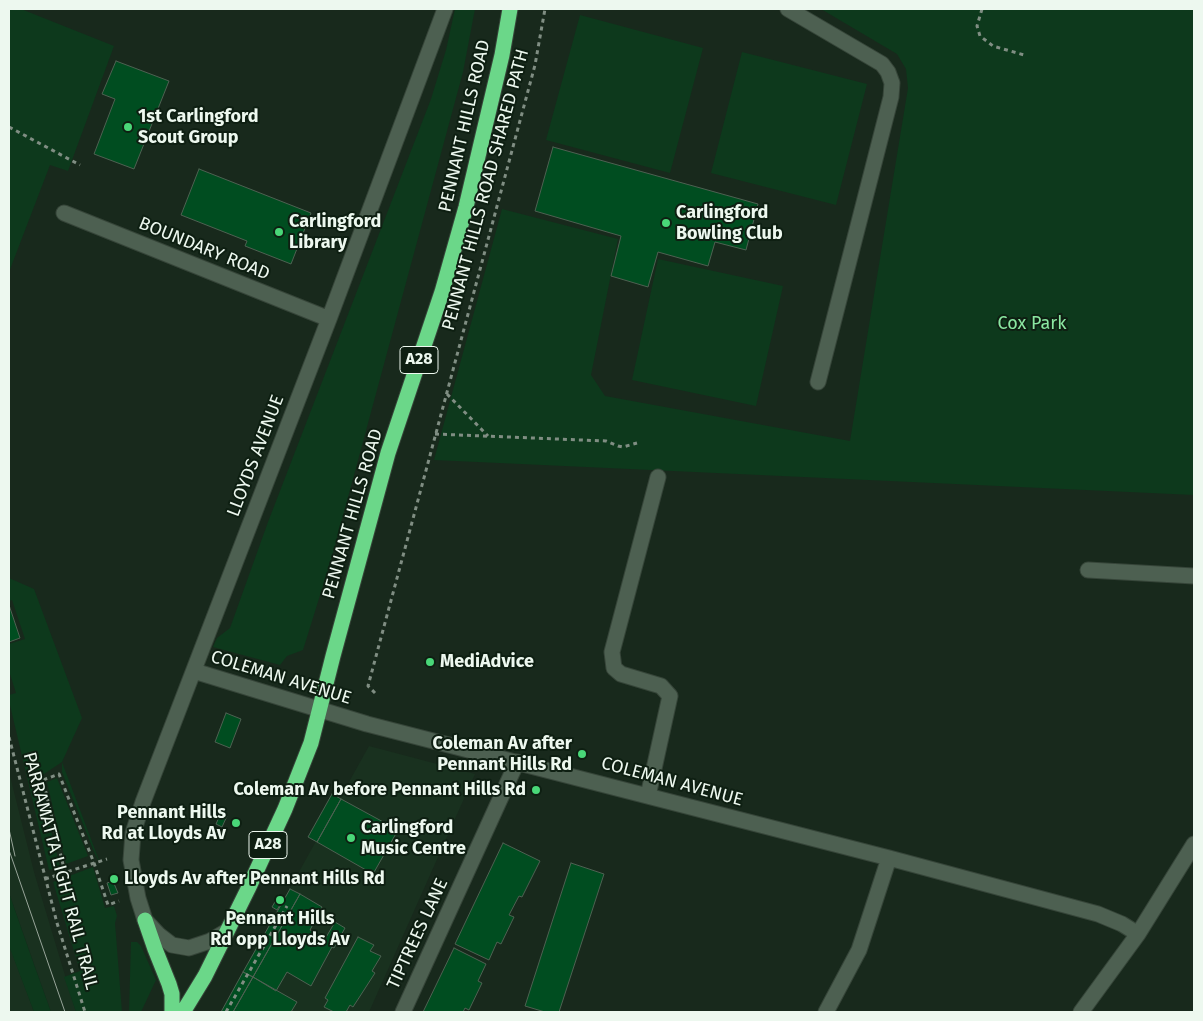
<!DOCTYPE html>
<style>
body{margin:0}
#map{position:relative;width:1203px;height:1021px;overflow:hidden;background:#18291c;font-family:"Fira Sans",sans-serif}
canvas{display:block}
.frame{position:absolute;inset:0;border:10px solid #edf8ef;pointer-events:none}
</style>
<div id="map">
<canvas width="1203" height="1021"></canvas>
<div class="frame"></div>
</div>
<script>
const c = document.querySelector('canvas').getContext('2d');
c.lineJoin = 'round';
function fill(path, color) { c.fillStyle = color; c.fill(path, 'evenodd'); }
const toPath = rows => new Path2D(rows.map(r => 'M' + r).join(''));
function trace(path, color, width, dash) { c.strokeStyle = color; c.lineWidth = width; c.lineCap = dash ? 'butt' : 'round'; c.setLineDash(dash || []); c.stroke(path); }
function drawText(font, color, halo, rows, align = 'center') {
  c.font = font + ' "Fira Sans",sans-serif'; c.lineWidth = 4; c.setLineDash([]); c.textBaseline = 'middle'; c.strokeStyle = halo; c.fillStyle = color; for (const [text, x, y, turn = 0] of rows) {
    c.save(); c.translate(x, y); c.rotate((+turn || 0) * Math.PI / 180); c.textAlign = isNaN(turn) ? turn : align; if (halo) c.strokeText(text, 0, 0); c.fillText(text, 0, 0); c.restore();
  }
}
fill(toPath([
 [369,746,475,774,369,1012,221,1012],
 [9,772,34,872,76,1012,51,1012,9,893],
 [9,946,10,947,34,1012,9,1012]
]), '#19311f');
fill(toPath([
 [9,9,21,9,114,46,68,171,50,165,9,272],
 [455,9,475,9,463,72,331,560,303,650,287,656,280,665,213,647,217,638,230,628,268,522,431,99,446,50],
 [821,9,1194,9,1194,495,434,460,502,209,618,239,591,375,605,396,850,441,908,88,906,69,897,54],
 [580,15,703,48,670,173,546,140],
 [742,52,867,84,836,205,711,173],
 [658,259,783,286,756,406,632,380],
 [9,578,34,589,82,718,62,762,100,863,95,854,62,772,62,762,38,778,60,867,49,870,9,701,9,695,16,693,9,671,9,644,25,639,12,600,9,601],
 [57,778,88,856,66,864,47,782],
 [93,867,105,908,114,906,117,916,115,923,122,1012,76,1012,64,977,80,971,53,882],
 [9,893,31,956,51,1012,34,1012,9,946],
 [131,942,137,942,141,946,156,980,141,1012,129,1012]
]), '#0d391c');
const building = toPath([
 [116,61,169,81,134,169,94,154,115,99,102,94,116,61],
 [553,147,758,204,746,250,715,242,708,266,658,252,648,287,611,276,621,236,535,211,553,147],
 [199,169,311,213,291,264,245,246,247,241,181,215,199,169],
 [10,608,20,638,9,642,9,609,10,608],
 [226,713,241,719,230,748,215,742,226,713],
 [332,794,341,799,317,842,308,837,332,794],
 [341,799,398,830,373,874,317,842,341,799],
 [221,813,227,816,222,827,216,824,221,813],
 [503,843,540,861,522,897,519,896,509,915,514,917,501,944,497,942,489,960,455,944,503,843],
 [571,863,604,874,559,1012,545,1012,525,1006,571,863],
 [113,881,118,893,111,895,107,883,113,881],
 [290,889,300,894,253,977,243,972,290,889],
 [300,894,322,907,310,930,325,939,335,922,345,928,334,948,332,947,311,986,287,972,276,991,253,977,300,894],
 [279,895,284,898,277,910,272,907,279,895],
 [358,937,374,945,370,951,381,956,372,971,375,973,353,1007,350,1005,346,1012,334,1012,324,1007,328,1000,325,998,358,937],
 [454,948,486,964,478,981,482,983,469,1010,465,1008,463,1012,423,1012,454,948],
 [243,972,253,977,233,1012,221,1012,243,972],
 [253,977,297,1002,291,1012,233,1012,253,977]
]);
fill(building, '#004d20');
trace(building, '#4e6152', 1);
const minor = toPath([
 [788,9,882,64,888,72,892,83,891,97,818,382],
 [64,213,329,319],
 [1088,570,1194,576],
 [194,671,367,724,889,858,1098,914,1122,924,1138,934],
 [648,796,670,696,661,686,621,674,614,668,612,652,658,477],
 [227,931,210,941,189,948,172,945,159,935,145,920,138,898,131,860,133,833,143,802,329,319,445,9],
 [403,1012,517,762],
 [826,1012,859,950,889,858],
 [1081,1012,1138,934,1194,844]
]);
const highway = toPath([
 [145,920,155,949,169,984,172,994,172,1012],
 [183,1012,205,976,248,889,285,809,311,743,333,656,388,453,442,292,466,207,502,55,510,9]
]);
trace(minor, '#364539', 17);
trace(highway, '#364539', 17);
trace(toPath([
 [982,9,977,26,980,36,993,46,1024,55],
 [9,127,80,165],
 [447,394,488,436],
 [435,434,606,441,618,446,623,447,637,443],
 [375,693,368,686,535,65,545,9],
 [9,737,57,923,85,1012],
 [65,873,43,780,59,774,94,863,108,905,119,901],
 [45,879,107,859],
 [226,1012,287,906]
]), '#808e83', 3, [4, 4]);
trace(minor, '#4d6051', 15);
trace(highway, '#6bd789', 15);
trace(toPath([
 [9,829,15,856],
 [9,850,65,1012]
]), '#98a59a', 1);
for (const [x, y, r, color] of [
 [128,127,5,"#49d778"],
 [666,223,5,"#49d778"],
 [279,232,5,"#49d778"],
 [430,662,5,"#49d778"],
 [582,754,5,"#49d778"],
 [536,790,5,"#49d778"],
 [236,823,5,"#49d778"],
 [351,838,5,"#49d778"],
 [114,879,5,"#49d778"],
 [280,900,5,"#49d778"]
]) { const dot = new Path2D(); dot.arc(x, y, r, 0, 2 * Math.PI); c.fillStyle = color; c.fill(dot); trace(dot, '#0e1f12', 2); }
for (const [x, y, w] of [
 [419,360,38],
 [268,845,38]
]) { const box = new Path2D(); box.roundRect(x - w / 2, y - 13.5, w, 27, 4); c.fillStyle = '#0e1f12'; c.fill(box); trace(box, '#edf8ef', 1); }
drawText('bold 16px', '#edf8ef', null, [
 ["A28",419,360],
 ["A28",268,845]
]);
drawText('bold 18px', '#edf8ef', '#0e1f12', [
 ["1st Carlingford",138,117],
 ["Scout Group",138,138],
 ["Carlingford",676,213],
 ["Bowling Club",676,234],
 ["Carlingford",289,222],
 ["Library",289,243],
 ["MediAdvice",440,662],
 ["Coleman Av after",572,744,"right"],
 ["Pennant Hills Rd",572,765,"right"],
 ["Coleman Av before Pennant Hills Rd",526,790,"right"],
 ["Pennant Hills",226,813,"right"],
 ["Rd at Lloyds Av",226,834,"right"],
 ["Carlingford",361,828],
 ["Music Centre",361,849],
 ["Lloyds Av after Pennant Hills Rd",124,879],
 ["Pennant Hills",280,919,"center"],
 ["Rd opp Lloyds Av",280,940,"center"]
], 'left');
drawText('18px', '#edf8ef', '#0e1f12', [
 ["PENNANT HILLS ROAD",465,126,-77],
 ["PENNANT HILLS ROAD SHARED PATH",486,190,-75],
 ["BOUNDARY ROAD",204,249,22],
 ["LLOYDS AVENUE",256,456,-69],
 ["PENNANT HILLS ROAD",353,514,-74],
 ["COLEMAN AVENUE",281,678,17],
 ["COLEMAN AVENUE",672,782,15],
 ["PARRAMATTA LIGHT RAIL TRAIL",60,871,75],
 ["TIPTREES LANE",418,934,-65]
]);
drawText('18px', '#8ae7a1', '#0e1f12', [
 ["Cox Park",1032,324]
]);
</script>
